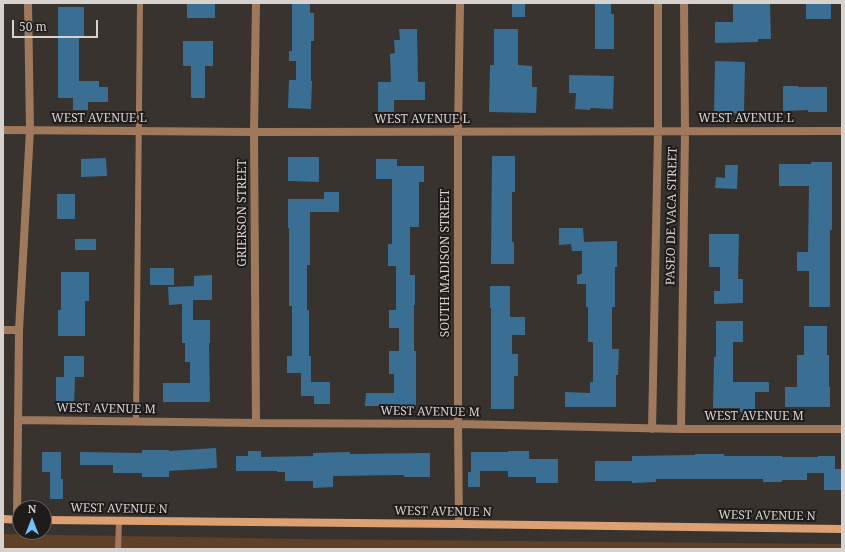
<!DOCTYPE html>
<style>
body{margin:0}
#map{position:relative;width:845px;height:552px;overflow:hidden;background:#38332f;font-family:"Noto Serif",serif}
canvas{display:block}
.frame{position:absolute;inset:0;border:4px solid #d5d2cf;pointer-events:none}
.north{position:absolute;left:12px;top:500px;width:40px;height:40px;box-sizing:border-box;background:#1e1b1a;border:1px solid #676462;border-radius:50%;rotate:0deg;font-size:11px;font-weight:700;line-height:16px;text-align:center;color:#d5d2cf}
.north::after{content:'';display:block;margin:auto;width:14px;height:18px;background:#73c0f6;clip-path:polygon(50% 0,100% 100%,50% 72%,0 100%)}
.scale{position:absolute;left:12px;top:20px;width:86px;height:18px;box-sizing:border-box;border:2px solid #d5d2cf;border-top:0;padding-left:5px;font-size:12px;line-height:14px;white-space:nowrap;color:#d5d2cf;-webkit-text-stroke:3px #1e1b1a;paint-order:stroke}
</style>
<div id="map">
<canvas width="845" height="552"></canvas>
<div class="frame"></div>
<div class="north">N</div>
<div class="scale">50 m</div>
</div>
<script>
const c = document.querySelector('canvas').getContext('2d');
c.lineJoin = 'round';
function fill(path, color) { c.fillStyle = color; c.fill(path, 'evenodd'); }
const toPath = rows => new Path2D(rows.map(r => 'M' + r).join(''));
function trace(path, color, width, dash) { c.strokeStyle = color; c.lineWidth = width; c.lineCap = dash ? 'butt' : 'round'; c.setLineDash(dash || []); c.stroke(path); }
function drawText(font, color, halo, rows, align = 'center') {
  c.font = font + ' "Noto Serif",serif'; c.lineWidth = 4; c.setLineDash([]); c.textBaseline = 'middle'; c.strokeStyle = halo; c.fillStyle = color; for (const [text, x, y, turn = 0] of rows) {
    c.save(); c.translate(x, y); c.rotate((+turn || 0) * Math.PI / 180); c.textAlign = isNaN(turn) ? turn : align; if (halo) c.strokeText(text, 0, 0); c.fillText(text, 0, 0); c.restore();
  }
}
fill(toPath([
 [3,534,302,539,842,544,842,549,3,549]
]), '#5f4028');
fill(toPath([
 [187,3,215,3,215,18,187,18],
 [292,3,310,3,310,13,314,13,314,41,311,41,311,81,312,81,311,109,288,108,289,80,296,80,296,61,289,61,289,51,292,51],
 [512,3,525,3,525,17,512,17],
 [595,3,611,3,611,14,614,14,614,49,595,49],
 [733,3,770,3,771,39,758,39,758,42,715,43,715,22,733,22],
 [806,3,831,3,831,19,806,19],
 [58,7,84,7,84,38,79,38,79,81,99,81,99,87,108,87,108,102,88,102,88,110,73,110,73,98,58,98],
 [399,29,417,29,418,82,425,82,425,100,394,100,394,112,378,112,378,82,391,82,390,54,395,53,394,40,400,40],
 [494,29,518,29,518,65,532,66,532,87,537,87,536,113,489,112,490,65,494,65],
 [183,41,213,41,213,66,205,66,205,98,191,98,191,66,183,66],
 [715,61,745,62,744,114,714,113],
 [569,75,614,76,613,109,590,108,590,110,575,109,576,93,569,93],
 [783,86,798,86,798,87,827,87,827,112,808,112,808,110,783,111],
 [492,156,515,156,515,192,512,192,512,242,514,242,514,264,491,264],
 [288,157,319,157,319,182,288,181],
 [106,158,107,176,81,177,81,159],
 [376,159,397,159,397,166,424,166,424,182,419,182,419,227,410,227,410,275,415,275,415,305,414,305,414,351,416,351,416,406,365,406,366,393,394,393,394,374,389,374,389,351,399,351,399,328,389,328,389,310,396,310,396,266,388,266,388,244,392,244,392,179,376,179],
 [811,162,832,162,832,230,830,230,830,307,809,307,809,271,797,271,797,252,808,252,809,186,779,186,779,164,811,164],
 [725,165,738,165,737,189,715,188,716,177,725,178],
 [324,192,339,192,339,212,310,212,310,265,307,265,307,310,309,310,309,356,311,356,311,382,330,382,330,404,314,404,314,396,301,396,301,373,287,373,287,356,292,356,292,306,289,306,289,228,288,228,288,199,324,199],
 [57,194,75,194,75,219,57,219],
 [559,228,583,228,584,242,617,241,617,267,615,267,615,307,612,307,612,349,619,349,618,375,616,375,616,407,565,407,565,392,590,393,590,382,593,382,593,342,588,342,588,307,586,307,586,284,577,284,577,275,582,274,582,251,572,251,571,244,559,245],
 [709,234,739,234,738,279,743,279,743,303,714,304,714,291,720,291,720,267,709,267],
 [75,239,96,239,96,250,75,250],
 [150,268,174,268,174,285,150,285],
 [61,272,89,272,89,301,85,301,85,336,58,336,58,310,61,310],
 [212,275,212,300,193,300,193,320,210,320,210,343,209,343,210,402,163,402,163,383,190,383,190,362,185,362,185,343,182,343,182,304,169,305,168,287,194,286,194,276],
 [490,286,510,286,510,317,525,317,525,335,512,335,512,354,518,354,518,376,514,376,514,409,491,409,491,308,490,308],
 [716,321,743,321,743,342,733,342,733,382,769,382,769,392,755,392,755,412,740,412,740,408,713,408,714,357,716,357],
 [804,326,827,326,827,355,829,355,829,387,830,387,830,407,785,407,785,387,797,387,797,355,804,355],
 [64,356,84,356,84,377,75,377,74,408,56,407,56,377,64,377],
 [216,448,217,468,169,471,169,477,142,477,142,473,113,473,113,465,80,465,80,452,142,453,142,450,169,450,169,451],
 [248,451,261,451,261,457,313,456,313,453,350,452,350,454,430,453,430,477,404,477,404,475,333,476,333,487,313,488,313,481,285,481,285,472,277,472,277,471,236,471,236,456,248,456],
 [508,451,529,451,529,459,558,459,558,483,536,483,536,477,508,477,508,471,480,471,480,487,468,487,468,472,471,472,471,452,508,452],
 [42,452,61,452,61,479,63,479,63,499,50,499,50,472,42,472],
 [695,454,724,454,724,456,782,456,782,457,818,457,818,456,835,456,835,469,842,469,842,490,824,490,824,473,807,473,807,480,782,480,782,482,763,482,763,479,656,479,656,482,632,483,632,481,595,481,595,461,632,461,632,456,695,455]
]), '#3a6f93');
trace(toPath([
 [136,422,140,3],
 [118,549,119,521]
]), '#a0795d', 6);
trace(toPath([
 [3,130,254,132,842,131],
 [3,330,19,330],
 [18,420,256,423,458,424,681,429,842,429],
 [256,423,254,132,256,3],
 [652,429,658,132,658,3],
 [681,429,685,132,684,3],
 [17,520,19,330,30,130,28,3],
 [459,524,458,424,458,132,460,3]
]), '#a0795d', 8);
trace(toPath([
 [3,519,20,520],
 [44,520,459,524,842,529]
]), '#dda072', 8);
drawText('12px', '#d5d2cf', '#1e1b1a', [
 ["WEST AVENUE L",99,119],
 ["WEST AVENUE L",746,119],
 ["WEST AVENUE L",422,120],
 ["GRIERSON STREET",243,213,-90],
 ["PASEO DE VACA STREET",672,216,-89],
 ["SOUTH MADISON STREET",446,263,-90],
 ["WEST AVENUE M",106,409,1],
 ["WEST AVENUE M",430,412,1],
 ["WEST AVENUE M",754,417],
 ["WEST AVENUE N",119,509,1],
 ["WEST AVENUE N",443,512,1],
 ["WEST AVENUE N",767,516,1]
]);
</script>
